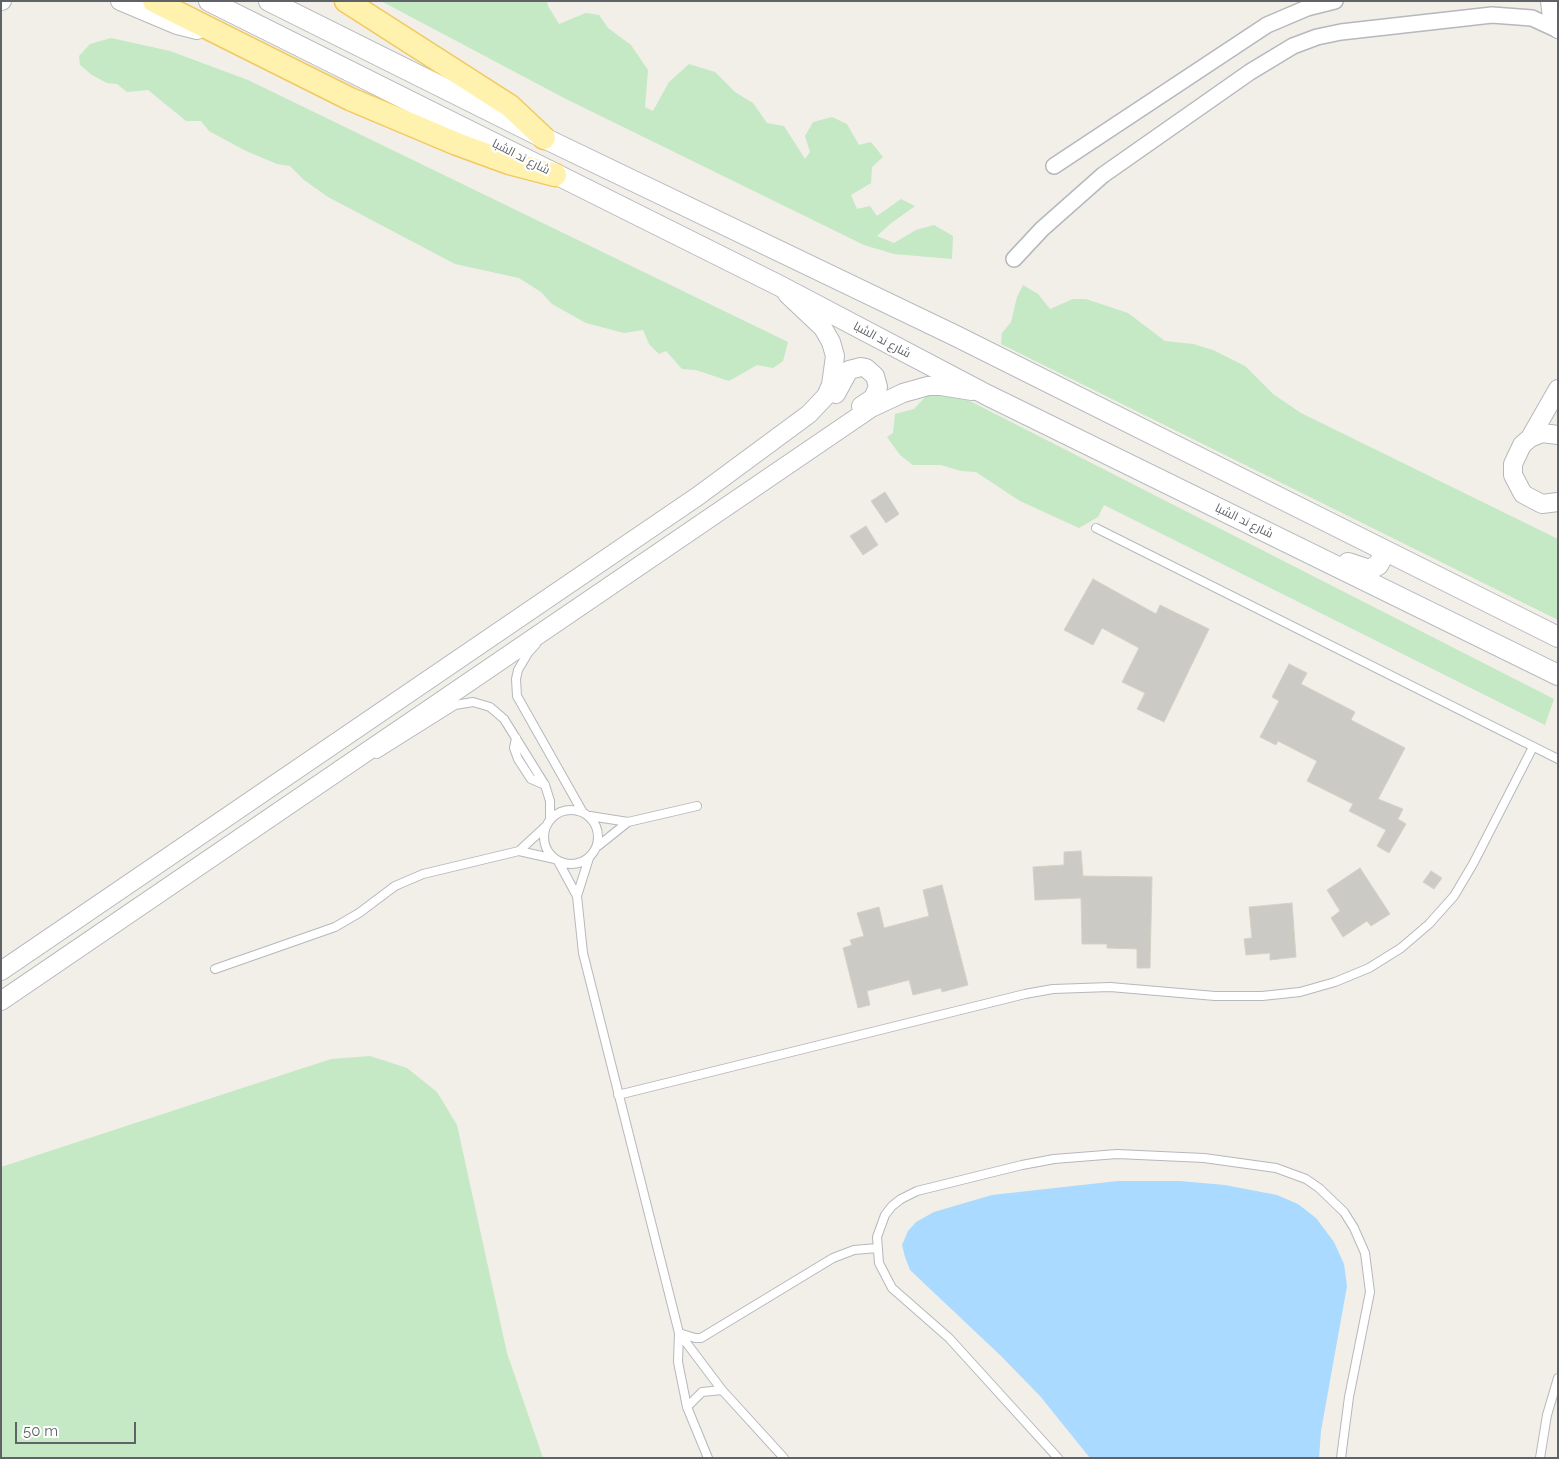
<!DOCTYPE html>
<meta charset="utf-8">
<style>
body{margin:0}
#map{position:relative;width:1559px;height:1459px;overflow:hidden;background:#f1efe8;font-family:Raleway,sans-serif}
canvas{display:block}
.frame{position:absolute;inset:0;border:2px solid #5f6368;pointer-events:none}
.scale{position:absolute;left:15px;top:1422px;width:121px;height:22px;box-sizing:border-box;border:2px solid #5f6368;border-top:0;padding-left:6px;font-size:15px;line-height:18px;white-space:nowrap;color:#5f6368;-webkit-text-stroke:4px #fff;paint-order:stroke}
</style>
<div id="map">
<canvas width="1559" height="1459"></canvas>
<div class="frame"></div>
<div class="scale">50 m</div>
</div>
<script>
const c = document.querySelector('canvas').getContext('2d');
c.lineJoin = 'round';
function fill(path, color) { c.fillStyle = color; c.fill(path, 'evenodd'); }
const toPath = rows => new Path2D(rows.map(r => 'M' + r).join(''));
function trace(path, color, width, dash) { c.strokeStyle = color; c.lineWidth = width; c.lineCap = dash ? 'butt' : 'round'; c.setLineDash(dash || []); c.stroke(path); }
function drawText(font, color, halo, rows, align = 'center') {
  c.font = font + ' Raleway,Cairo,sans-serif'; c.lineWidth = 4.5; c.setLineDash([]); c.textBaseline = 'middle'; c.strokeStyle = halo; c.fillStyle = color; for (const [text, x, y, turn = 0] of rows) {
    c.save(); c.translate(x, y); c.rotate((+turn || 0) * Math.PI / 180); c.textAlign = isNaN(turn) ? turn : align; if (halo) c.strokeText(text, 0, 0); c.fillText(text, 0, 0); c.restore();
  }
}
fill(toPath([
 [381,1,547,1,548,6,559,24,586,13,599,15,608,28,631,45,648,70,645,107,653,111,669,82,689,64,715,72,735,92,753,103,767,123,784,126,805,159,810,152,805,136,813,122,832,117,847,124,859,145,871,142,883,157,872,167,871,183,851,195,857,209,870,206,877,216,901,199,915,206,890,224,877,236,894,243,916,230,934,225,953,236,952,259,894,254,864,245,564,98],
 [111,38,170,51,248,80,788,342,783,361,773,368,757,365,729,381,696,370,682,369,666,351,659,354,649,344,643,330,624,333,586,323,552,304,541,292,519,278,455,264,328,197,304,180,290,166,277,164,246,151,209,131,201,121,186,121,148,90,127,92,117,84,107,83,92,75,80,65,79,56,90,44],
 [1023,285,1038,294,1050,309,1073,299,1086,299,1128,313,1165,341,1193,344,1213,350,1245,366,1273,394,1301,413,1558,539,1558,620,1001,344,1002,333,1011,322,1017,297],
 [928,394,955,395,968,400,1554,699,1545,725,1104,505,1098,517,1079,528,1020,501,976,472,961,471,941,465,913,465,900,455,887,437,893,433,895,414,914,409],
 [370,1056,407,1068,437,1092,457,1125,507,1353,543,1458,1,1458,1,1167,331,1059]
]), '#c5e8c5');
fill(toPath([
 [1118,1181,1180,1181,1225,1185,1277,1195,1298,1204,1316,1218,1334,1242,1344,1264,1347,1286,1321,1431,1319,1458,1090,1458,1040,1396,1001,1356,910,1270,905,1257,902,1245,908,1231,916,1222,934,1212,992,1195]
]), '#aadaff');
const building = toPath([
 [885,492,899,514,886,523,871,501,885,492],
 [866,526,878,545,863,555,850,536,866,526],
 [1093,579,1156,614,1160,605,1209,629,1164,722,1137,709,1145,693,1122,682,1139,648,1102,628,1093,645,1064,630,1093,579],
 [1289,664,1307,673,1301,684,1355,712,1351,720,1405,748,1378,799,1403,809,1398,819,1406,824,1389,853,1377,846,1386,830,1349,811,1353,804,1307,781,1317,761,1278,741,1276,745,1260,737,1279,701,1272,697,1289,664],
 [1081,851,1083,876,1152,877,1150,968,1137,968,1137,949,1107,948,1107,944,1082,944,1081,898,1035,900,1033,867,1064,865,1064,852,1081,851],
 [1360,868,1390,914,1371,926,1367,921,1343,937,1331,918,1340,911,1327,890,1360,868],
 [1431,871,1442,878,1434,889,1423,882,1431,871],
 [942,885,968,985,942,992,941,988,913,995,909,980,867,991,870,1005,858,1008,843,948,852,945,850,940,864,936,857,913,879,907,884,928,929,916,923,890,942,885],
 [1292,903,1296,957,1270,960,1270,953,1246,955,1244,939,1252,938,1249,907,1292,903]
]);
fill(building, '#cccac5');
trace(building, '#d6d1c6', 1);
const service = toPath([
 [1096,528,1558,759],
 [536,644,528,653,518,670,516,679,517,696,582,811],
 [516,738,514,748,518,759,531,779,545,785],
 [377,754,455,705,473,702,490,707,504,719,545,785,550,801,550,819],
 '544 837a27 27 0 1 1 54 0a27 27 0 1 1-54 0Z',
 [590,816,628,822,697,806],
 [598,846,628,822],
 [519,851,545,827],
 [589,858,577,896,583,953,679,1333,678,1362,687,1407,708,1458],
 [558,861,577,896],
 [215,969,335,927,359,913,395,886,423,874,519,851,555,859],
 [618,1095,1025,994,1053,989,1110,987,1215,996,1262,996,1300,992,1335,982,1369,968,1401,948,1429,924,1454,896,1473,864,1533,747],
 [679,1333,695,1338,701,1338,833,1258,854,1250,877,1248],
 [679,1333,722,1390,784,1458],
 [687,1407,702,1392,722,1390],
 [1058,1458,949,1338,892,1288,879,1263,877,1237,885,1215,892,1206,901,1199,917,1191,1022,1165,1054,1159,1117,1154,1204,1158,1276,1168,1306,1179,1319,1188,1344,1212,1354,1228,1365,1253,1370,1292,1349,1397,1341,1458],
 [1540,1458,1547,1415,1558,1378]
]);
const minor = toPath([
 [1054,166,1267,25,1307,8,1335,1],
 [1014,259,1042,229,1103,175,1250,72,1293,46,1317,37,1341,32,1492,15,1532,18,1558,30]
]);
const tertiary = toPath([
 [1,1,2,1],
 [120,1,177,25,197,30],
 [1550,1,1552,18,1558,29],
 [836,394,849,370,861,367,866,368,875,376,878,387,873,398,861,406],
 [1558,435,1542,433,1530,438,1522,445,1513,464,1513,475,1523,494,1542,504,1558,502],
 [1530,438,1558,389],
 [1,971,698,496,809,414,826,396,831,385,835,356,831,342,823,328,787,294],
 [1,1001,871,408,903,393,928,386,941,386,972,391]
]);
const secondary = toPath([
 [209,1,780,286,987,395,1558,675],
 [269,1,544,138,956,336,1558,637],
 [1348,563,1369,570,1378,565,1386,551]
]);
const primary = toPath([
 [154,1,350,99,457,144,509,163,555,175],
 [346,1,510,106,544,138]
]);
trace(service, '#b5b8bc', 10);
trace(minor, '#b5b8bc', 18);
trace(tertiary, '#b5b8bc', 20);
trace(secondary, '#b6babf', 22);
trace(primary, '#f2c960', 25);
trace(service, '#fff', 8);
trace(minor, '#fff', 15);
trace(tertiary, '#fff', 18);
trace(secondary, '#fff', 20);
trace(primary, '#fff2af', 22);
drawText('12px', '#5f6368', '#fff', [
 ["شارع ند الشبا",521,157,27],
 ["شارع ند الشبا",882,340,28],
 ["شارع ند الشبا",1244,521,26]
]);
</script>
